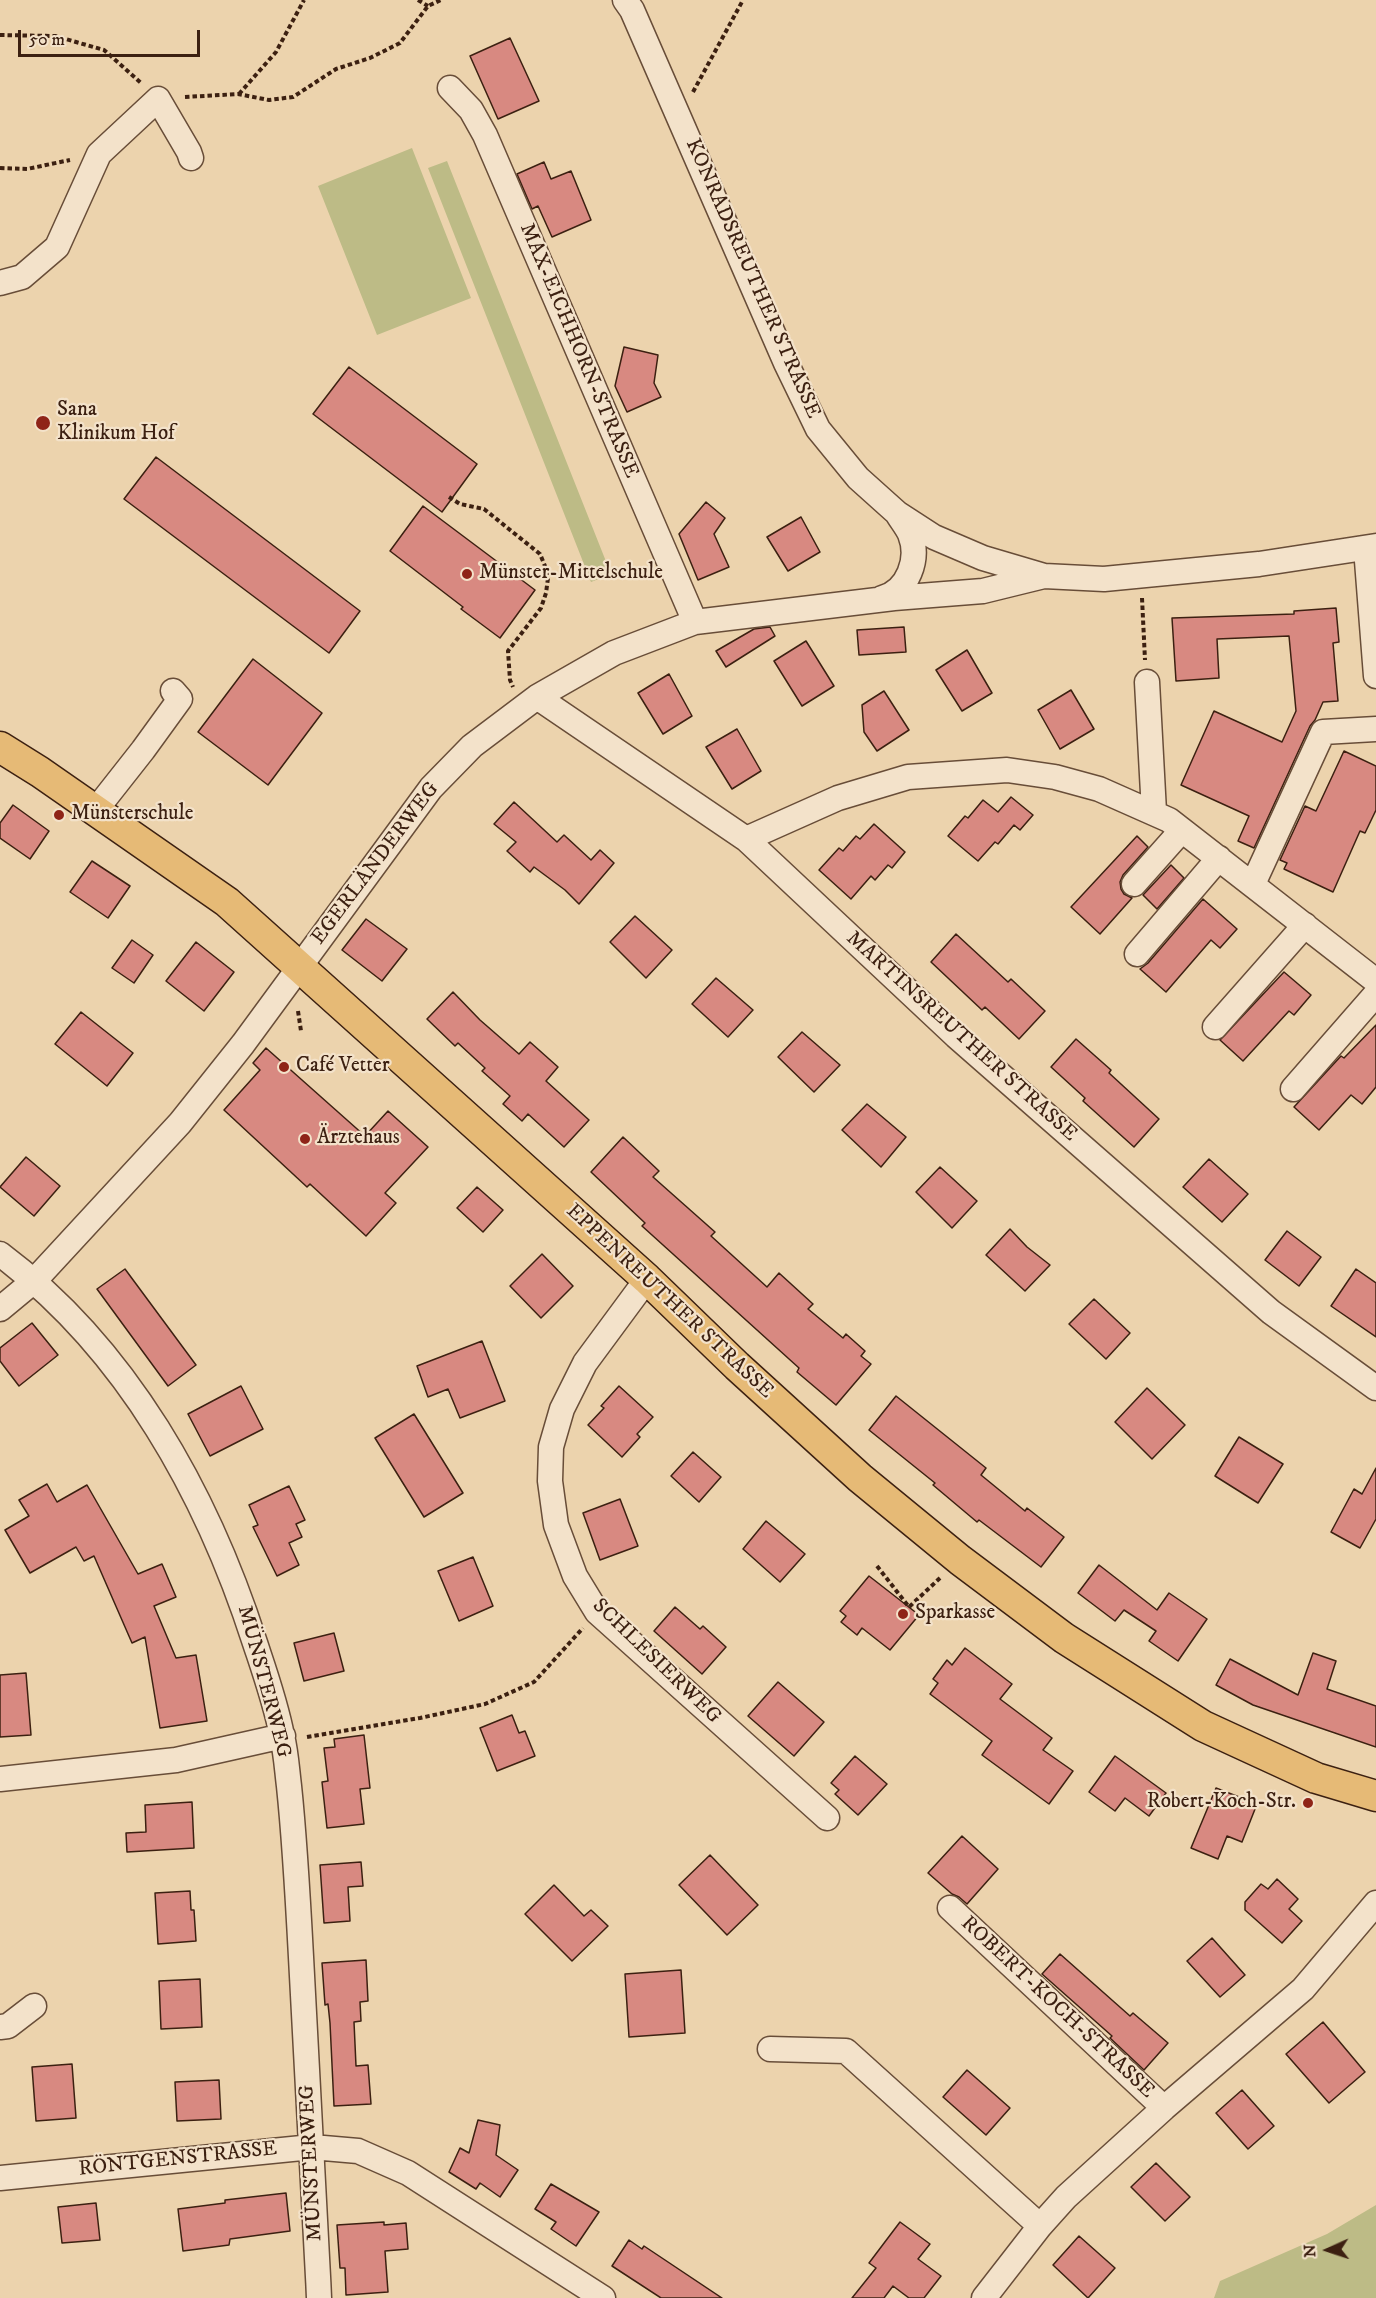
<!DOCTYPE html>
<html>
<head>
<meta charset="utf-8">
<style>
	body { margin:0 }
	#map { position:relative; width:1376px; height:2298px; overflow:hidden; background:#ecd3ad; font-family:"IM FELL DW Pica",serif }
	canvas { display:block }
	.north { position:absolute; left:1298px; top:2220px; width:60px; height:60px; -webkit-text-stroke:4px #f3e2ca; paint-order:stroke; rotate:267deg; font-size:16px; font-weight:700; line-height:24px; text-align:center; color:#3c2011 }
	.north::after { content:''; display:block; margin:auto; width:21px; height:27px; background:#3c2011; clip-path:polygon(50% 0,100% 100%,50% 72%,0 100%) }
	.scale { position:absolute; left:18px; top:30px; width:182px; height:27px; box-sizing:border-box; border:3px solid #3c2011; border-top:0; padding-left:8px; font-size:18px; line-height:21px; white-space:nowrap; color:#3c2011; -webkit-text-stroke:4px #f3e2ca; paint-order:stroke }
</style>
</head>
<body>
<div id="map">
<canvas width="1376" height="2298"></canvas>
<div class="north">N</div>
<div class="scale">50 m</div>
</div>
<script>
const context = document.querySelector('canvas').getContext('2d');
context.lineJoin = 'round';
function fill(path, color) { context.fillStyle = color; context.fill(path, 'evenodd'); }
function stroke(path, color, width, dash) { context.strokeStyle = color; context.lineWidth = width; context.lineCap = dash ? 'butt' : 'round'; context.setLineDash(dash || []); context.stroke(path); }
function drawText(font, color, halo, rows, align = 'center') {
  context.font = font + ' "IM FELL DW Pica",serif'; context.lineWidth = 4.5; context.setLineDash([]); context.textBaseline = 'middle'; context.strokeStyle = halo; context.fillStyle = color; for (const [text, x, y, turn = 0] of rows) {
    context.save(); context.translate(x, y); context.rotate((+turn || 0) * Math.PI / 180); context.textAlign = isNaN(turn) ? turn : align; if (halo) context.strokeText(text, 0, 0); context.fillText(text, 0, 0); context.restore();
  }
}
const green = new Path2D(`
	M412,148L471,298L377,335L318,186Z
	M447,161L611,574L591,582L428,168Z
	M1376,2205V2298H1214L1220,2281L1327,2234Z`);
const building = new Path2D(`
	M510,38L539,101L498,119L470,56Z
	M544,162L551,179L571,171L591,220L552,237L538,206L532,209L517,174Z
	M624,347L658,355L654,383L661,397L627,412L615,386Z
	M349,367L477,464L442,512L313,414Z
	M156,457L360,611L329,653L124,499Z
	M706,502L725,518L714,534L729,567L698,580L679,534Z
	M423,506L535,590L500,638L461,609L463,607L390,551Z
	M801,517L820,552L788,571L767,537Z
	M1336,608L1339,642L1333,643L1338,701L1323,702L1315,720L1310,726L1254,848L1238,841L1249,816L1181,785L1214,711L1282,742L1296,711L1289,636L1217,639L1219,678L1176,681L1172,618L1294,614V611Z
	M770,627L775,636L726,667L716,651L754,629Z
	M904,627L906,652L859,655L857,630Z
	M806,641L834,686L802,706L774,661Z
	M967,650L992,693L962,711L936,670Z
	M253,659L322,713L268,785L198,732Z
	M669,674L692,716L663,734L638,693Z
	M1071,690L1094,729L1060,749L1038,710Z
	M884,691L909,730L877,751L864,732L862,705Z
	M737,729L761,771L732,789L706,747Z
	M1344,751L1376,766V810L1365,833L1360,831L1333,892L1284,869L1287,863L1280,860L1305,806L1316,811Z
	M1011,797L1033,815L1020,830L1014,825L998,844L995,842L978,861L948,836L965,816L968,818L983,800L998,812Z
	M514,802L557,842L564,835L591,860L600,850L614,863L579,904L565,890L534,867L530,872L507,851L516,842L494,824Z
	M13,805L49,831L30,859L0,838V823Z
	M874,824L905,852L892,868L888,865L875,880L871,876L851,899L819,870L839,848L843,851L856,836L860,839Z
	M1137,836L1148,847L1123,875L1120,882L1121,889L1124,894L1132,898L1100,934L1071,907Z
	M92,861L130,886L108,918L70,892Z
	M1171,865L1184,878L1157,909L1143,895Z
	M1203,899L1237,929L1220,948L1211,940L1166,992L1140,969L1148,963Z
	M635,916L672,950L646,978L610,942Z
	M366,919L407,949L382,981L342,950Z
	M956,934L1008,982L1011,979L1045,1011L1019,1039L985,1007L982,1010L931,962Z
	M132,940L153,955L134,983L112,968Z
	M196,942L234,972L204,1011L166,981Z
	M1284,972L1311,995L1294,1015L1289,1011L1243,1061L1220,1040Z
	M716,978L753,1010L728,1037L692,1004Z
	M453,992L480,1020L519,1054L530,1042L558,1067L546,1081L589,1120L564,1147L528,1114L522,1121L503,1104L510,1096L482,1071L485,1068L458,1043L455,1046L427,1019Z
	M81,1012L133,1053L107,1086L55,1044Z
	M1376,1025V1087L1362,1104L1351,1095L1319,1130L1294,1107L1341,1056L1344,1058Z
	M802,1032L840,1065L814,1092L778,1057Z
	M1076,1039L1111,1070L1109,1073L1159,1119L1134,1147L1083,1101L1085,1098L1051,1067Z
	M266,1048L365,1136L388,1111L428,1147L385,1193L396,1203L366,1236L310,1184L307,1187L224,1110L260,1070L253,1063Z
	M867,1104L906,1137L881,1167L842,1130Z
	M623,1137L659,1171L653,1177L715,1232L711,1236L767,1287L779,1273L813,1304L808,1309L843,1338L846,1334L865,1351L861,1356L871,1364L836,1405L797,1372L799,1368L642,1226L645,1223L591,1172Z
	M26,1157L60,1186L34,1216L0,1187Z
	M1209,1159L1248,1194L1222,1222L1183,1187Z
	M940,1167L977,1201L952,1228L916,1192Z
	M477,1187L503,1210L483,1232L457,1208Z
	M1010,1229L1027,1247L1050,1265L1025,1291L986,1255Z
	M1287,1231L1321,1257L1299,1286L1265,1260Z
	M542,1254L573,1286L541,1318L510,1286Z
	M125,1269L196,1365L168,1386L97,1289Z
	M1356,1269L1376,1283V1337L1331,1306Z
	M1094,1299L1130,1333L1106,1359L1069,1324Z
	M32,1323L58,1355L19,1386L0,1361V1348Z
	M482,1341L505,1401L460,1418L448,1389L428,1397L417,1366Z
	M241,1386L263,1429L210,1456L188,1414Z
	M619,1386L653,1417L637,1434L640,1437L622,1457L588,1425L604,1408L601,1406Z
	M1147,1388L1185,1425L1152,1459L1115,1422Z
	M896,1396L986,1468L981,1475L1025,1511L1027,1508L1064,1537L1041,1567L979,1520L977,1522L933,1485L935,1483L869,1430Z
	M414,1414L463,1493L424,1517L375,1438Z
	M1239,1437L1283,1464L1258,1503L1215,1476Z
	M693,1452L721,1477L699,1502L671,1476Z
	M1376,1468V1519L1360,1548L1331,1532L1354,1489L1362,1494Z
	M47,1484L57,1502L87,1485L138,1574L162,1564L176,1597L154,1606L176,1658L196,1655L207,1721L160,1728L145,1637L132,1643L94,1556L84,1561L76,1547L30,1573L5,1530L29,1516L19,1500Z
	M289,1486L305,1520L296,1524L302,1537L289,1543L299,1565L277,1576L253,1527L258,1525L249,1505Z
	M620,1499L638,1546L600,1560L583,1513Z
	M766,1521L805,1554L780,1582L743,1549Z
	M473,1557L493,1606L459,1621L438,1571Z
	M1099,1565L1157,1610L1169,1593L1207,1619L1178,1661L1149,1641L1156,1631L1124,1610L1115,1621L1078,1593Z
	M869,1576L919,1615L890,1650L862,1628L857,1635L841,1622L846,1616L840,1611Z
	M675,1607L700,1629L703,1626L726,1647L702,1674L654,1631Z
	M334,1633L344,1671L304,1681L294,1643Z
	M965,1648L1012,1684L1000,1699L1052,1738L1043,1750L1073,1771L1049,1804L982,1755L992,1741L930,1694L938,1683L933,1679L947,1660L952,1665Z
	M1313,1653L1336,1661L1327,1689L1376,1706V1747L1253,1705L1216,1685L1230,1659L1298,1695Z
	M26,1673L31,1735L0,1737V1675Z
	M778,1682L824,1722L794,1756L748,1716Z
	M512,1715L519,1733L525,1731L535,1756L497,1771L480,1728Z
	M364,1735L370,1788L360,1789L364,1824L327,1828L322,1782L328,1781L324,1748L335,1747L334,1739Z
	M855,1756L887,1784L858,1815L835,1794L839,1790L831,1783Z
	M1115,1756L1166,1793L1149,1816L1125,1798L1115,1811L1089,1792Z
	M1216,1788L1257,1804L1242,1842L1227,1836L1218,1859L1191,1848Z
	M192,1802L194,1848L127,1852L126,1833L146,1832L145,1805Z
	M962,1836L998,1869L967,1904L959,1897L952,1894L928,1873Z
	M710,1855L758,1905L727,1935L679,1885Z
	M361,1862L363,1886L348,1887L350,1921L324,1923L320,1865Z
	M1277,1879L1298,1899L1289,1909L1302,1921L1282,1943L1245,1910V1902L1261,1884L1268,1889Z
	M554,1885L584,1916L591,1910L608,1926L572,1961L525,1914Z
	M190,1891L191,1910H194L196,1941L158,1944L155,1893Z
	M1212,1938L1245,1975L1220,1997L1187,1961Z
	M1060,1954L1130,2016L1133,2013L1168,2043L1144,2070L1110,2038L1112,2036L1042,1974Z
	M366,1960L368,2001L360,2002L361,2021L354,2022L356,2066L368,2065L371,2104L334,2106L330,2023L328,2004L325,2005L322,1963Z
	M681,1970L685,2033L629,2037L625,1974Z
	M200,1979L202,2027L161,2029L159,1981Z
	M1323,2022L1365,2072L1329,2103L1286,2054Z
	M72,2064L76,2118L36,2121L32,2067Z
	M967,2070L1010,2108L986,2135L943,2097Z
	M219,2080L221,2119L177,2121L175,2082Z
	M1242,2090L1274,2126L1248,2149L1216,2113Z
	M478,2120L500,2125L496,2155L518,2170L500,2197L480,2183L476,2189L449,2172L460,2148L469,2153Z
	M1156,2163L1190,2197L1165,2221L1131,2187Z
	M551,2184L599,2212L576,2246L551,2229L556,2222L535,2209Z
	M286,2193L290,2231L230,2239L229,2245L183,2251L178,2209L225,2203V2200Z
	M96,2203L100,2240L62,2243L58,2207Z
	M384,2222V2225L406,2223L408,2249L385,2251L388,2292L346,2295L345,2268H340L337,2225Z
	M900,2222L930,2244L918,2259L941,2276L924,2298H909L893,2286L884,2298H852L876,2268L869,2263Z
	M1079,2236L1115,2268L1088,2298L1053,2265Z
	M629,2240L642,2249L644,2246L722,2298H661L612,2266Z`);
const path = new Path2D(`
	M418,0L428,6
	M0,35L55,36L104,50L141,83
	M693,92L743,0
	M239,94L276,52L304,0
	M185,97L238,94L269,100L293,97L336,69L370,58L400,43L428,6L441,0
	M0,168L27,169L70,160
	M449,497L460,504L484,509L540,554L545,566L548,578L546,593L541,608L508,651L510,680L513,687
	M1142,598L1145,660
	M298,1011L301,1031
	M877,1566L909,1607L940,1578
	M307,1737L420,1718L485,1704L534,1682L583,1628`);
const minor = new Path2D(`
	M625,0L632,10L786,363L818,429L858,478L897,513L934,537L983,558L1044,576L1104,579L1259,564L1376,546
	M450,88L471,110L485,135L695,622
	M0,283L22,277L57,247L99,154L158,99L189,152L191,158
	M1366,548L1376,676
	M882,598C908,591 920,559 910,534C907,527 901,520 897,513
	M1147,682L1154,812
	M537,697L746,839L956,1036L1271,1312L1376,1388
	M95,811L143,750L180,699L173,691
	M746,839L838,798L908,777L1007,770L1055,777L1099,789L1169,820L1376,981
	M1134,884L1182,830
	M1253,884L1323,732L1376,729
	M1137,954L1219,858
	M1215,1027L1305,925
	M1293,1089L1376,994
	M0,1254C127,1349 207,1494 255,1643C265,1673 276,1704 282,1736C286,1752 287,1770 289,1786C295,1843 298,1900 301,1957C308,2070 314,2184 319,2298
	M647,1279L585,1363L562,1409L551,1447L550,1481L556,1525L575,1576L597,1612L827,1818
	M0,1309L35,1280L180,1123L243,1044L431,788L472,746L537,697L614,653L695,622L894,598L983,591L1044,576
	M0,1779L176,1760L283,1736
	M950,1908L1164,2108
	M0,2027L8,2026L34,2006
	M770,2049L846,2051L1040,2226
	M0,2178L312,2147L358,2151L408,2173L603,2298
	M984,2298L1040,2226L1066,2197L1164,2108L1303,1989L1376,1903`);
const major = new Path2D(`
	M0,747L40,772L227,902L647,1279L737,1366L860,1478L960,1560L1064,1638L1203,1726L1316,1778L1376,1796`);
const markers = [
	[43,423,8,"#8f2418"],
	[467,574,6,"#8f2418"],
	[59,815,6,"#8f2418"],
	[284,1067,6,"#8f2418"],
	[305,1139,6,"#8f2418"],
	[903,1614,6,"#8f2418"],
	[1308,1803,6,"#8f2418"]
];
const streetNames = [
	["KONRADSREUTHER STRASSE",752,279,66],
	["MAX-EICHHORN-STRASSE",578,351,67],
	["EGERLÄNDERWEG",376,864,-53],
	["MARTINSREUTHER STRASSE",961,1037,42],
	["EPPENREUTHER STRASSE",669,1302,43],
	["SCHLESIERWEG",656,1662,44],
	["MÜNSTERWEG",263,1682,75],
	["ROBERT-KOCH-STRASSE",1057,2008,43],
	["RÖNTGENSTRASSE",178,2160,-6],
	["MÜNSTERWEG",312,2163,-93]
];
const poiNames = [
	["Sana",57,411],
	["Klinikum Hof",57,435],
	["Münster-Mittelschule",479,574],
	["Münsterschule",71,815],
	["Café Vetter",296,1067],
	["Ärztehaus",317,1139],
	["Sparkasse",915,1614],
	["Robert-Koch-Str.",1296,1803,"right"]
];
fill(green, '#bdbb86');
fill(building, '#d88981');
stroke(building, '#3c2011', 1.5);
stroke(minor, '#684d38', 27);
stroke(major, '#3c2011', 33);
stroke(path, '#3c2011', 4, [4.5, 3]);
stroke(minor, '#f3e2ca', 24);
stroke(major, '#e6ba76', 30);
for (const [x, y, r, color] of markers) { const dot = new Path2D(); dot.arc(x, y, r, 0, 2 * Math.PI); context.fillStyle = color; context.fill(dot); stroke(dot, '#f3e2ca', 2); }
drawText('21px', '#3c2011', '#f3e2ca', streetNames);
drawText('21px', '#3c2011', '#f3e2ca', poiNames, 'left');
</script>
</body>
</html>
